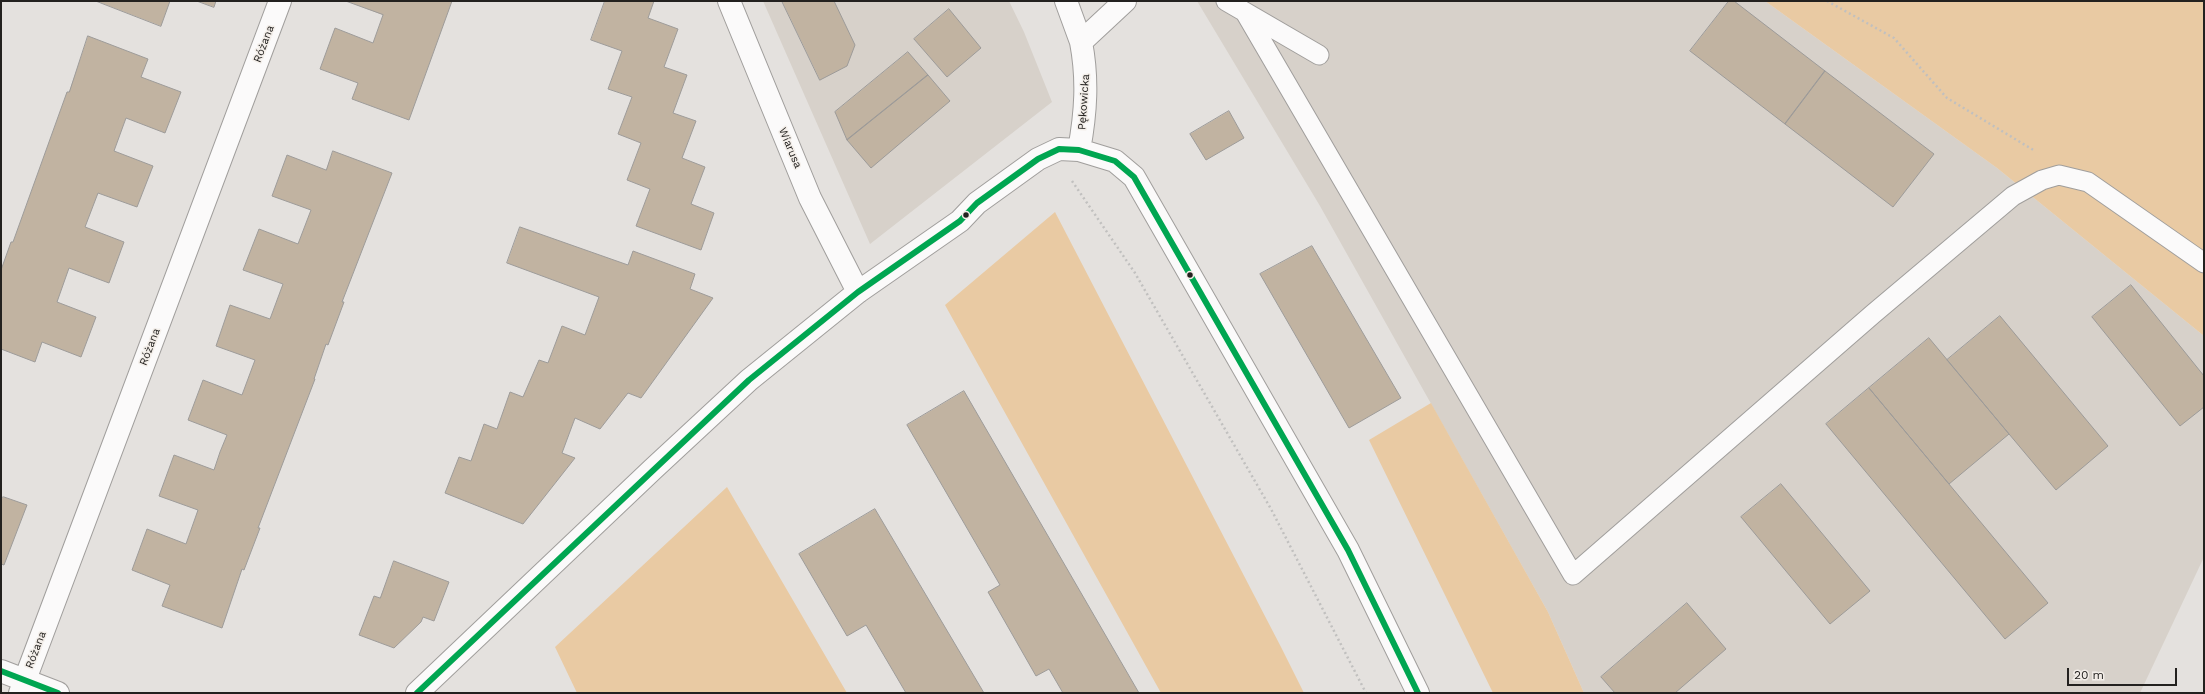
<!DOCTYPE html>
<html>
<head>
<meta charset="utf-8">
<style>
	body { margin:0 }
	#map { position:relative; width:2205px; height:694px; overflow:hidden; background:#e4e1de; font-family:"Work Sans",sans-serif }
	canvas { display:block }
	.frame { position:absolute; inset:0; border:2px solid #23211f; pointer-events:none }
	.scale { position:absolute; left:2067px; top:668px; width:110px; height:18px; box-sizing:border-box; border:2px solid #23211f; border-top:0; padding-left:5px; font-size:12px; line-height:14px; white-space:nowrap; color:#23211f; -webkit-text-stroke:3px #f3eee9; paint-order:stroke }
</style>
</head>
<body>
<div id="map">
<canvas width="2205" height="694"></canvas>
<div class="frame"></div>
<div class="scale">20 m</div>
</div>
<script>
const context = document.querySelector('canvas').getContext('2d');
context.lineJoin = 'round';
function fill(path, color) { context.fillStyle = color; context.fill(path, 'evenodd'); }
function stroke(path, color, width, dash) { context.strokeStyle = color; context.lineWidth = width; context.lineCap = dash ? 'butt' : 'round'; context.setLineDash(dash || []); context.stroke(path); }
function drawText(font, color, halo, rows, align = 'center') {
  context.font = font + ' "Work Sans",sans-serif'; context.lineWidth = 3; context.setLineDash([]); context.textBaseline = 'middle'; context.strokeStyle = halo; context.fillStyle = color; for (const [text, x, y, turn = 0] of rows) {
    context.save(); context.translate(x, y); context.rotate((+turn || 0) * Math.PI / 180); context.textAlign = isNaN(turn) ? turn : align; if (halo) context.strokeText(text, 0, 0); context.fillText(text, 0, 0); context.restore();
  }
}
const built = new Path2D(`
	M763,1H1009L1024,32L1052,102L870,244Z
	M1197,1H1765L1997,168L2204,336V557L2140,693H1584L1548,612L1320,206Z`);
const green = new Path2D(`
	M1765,1H2204V336L1997,168Z
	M1055,212L1281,647L1304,693H1161L945,305Z
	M1431,403L1548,612L1584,693H1493L1369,440Z
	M727,487L847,693H577L555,647Z`);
const building = new Path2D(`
	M96,1H170L161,26Z
	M197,1H216L214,7Z
	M346,1H452L409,120L352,99L358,83L320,69L335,28L373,43L383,15Z
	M605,1H654L648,18L678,29L664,67L687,75L673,113L696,121L682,158L705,167L691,204L714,213L701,250L636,226L650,189L627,180L641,143L618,134L632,97L608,89L622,51L591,40Z
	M782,1H834L855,45L847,66L820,80Z
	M1729,1H1734L1825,71L1785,124L1690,51Z
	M949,9L981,48L947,77L914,39Z
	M88,36L148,59L141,77L181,92L165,133L126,118L114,151L153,166L137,207L98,193L85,227L124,242L109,283L69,268L57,302L96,317L81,357L42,342L35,362L1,349V270L11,242H13L67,92H69Z
	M908,52L928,75L847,140L835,112Z
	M1825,71L1934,154L1893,207L1785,124Z
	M928,75L950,101L871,168L847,140Z
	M1229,111L1244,138L1206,160L1190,134Z
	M333,151L392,173L342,302H344L328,345L326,344L314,379H315L258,528H260L244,570L242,569L222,628L162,606L170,585L132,570L147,529L186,544L198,510L159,496L174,455L214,470L220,452L227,435L188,420L203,380L242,395L255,360L216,346L230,305L270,319L283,284L243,270L259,229L298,244L311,210L272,196L287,155L326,170Z
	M520,227L628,265L633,251L695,274L690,289L713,298L641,398L628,393L600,429L575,418L562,453L575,458L523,524L445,493L459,457L471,461L484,424L497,429L510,392L523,397L539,360L548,363L562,326L585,335L599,297L507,263Z
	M1312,246L1401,398L1349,428L1260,274Z
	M2131,285L2204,376V407L2180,426L2092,317Z
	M2000,316L2108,446L2056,490L1947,360Z
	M1929,338L2009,434L1949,484L1869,388Z
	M1869,388L2048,603L2005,639L1826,424Z
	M964,391L1139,693H1063L1049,669L1036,676L988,592L1000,585L907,425Z
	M1781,484L1870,591L1830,624L1741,517Z
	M4,497L27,505L4,565L1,564V498Z
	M875,509L984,693H906L866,625L847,636L799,554Z
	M394,561L449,582L434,621L423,617L421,622L394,648L359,635L374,596L380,598Z
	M1687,603L1726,649L1675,693H1615L1601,677Z`);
const path = new Path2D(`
	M1827,1L1894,38L1947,98L2035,151
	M1072,181L1135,273L1271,509L1366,693`);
const lane = new Path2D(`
	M1226,1L1319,55
	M1246,14L1573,575L1873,314L2013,196L2042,180L2059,175L2088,182L2204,263`);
const street = new Path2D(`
	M729,1L810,198L858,292
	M1066,1L1081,42
	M1079,150C1086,112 1088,79 1081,42L1125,1
	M1,671L58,693
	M20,693L280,1
	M417,693L653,469L749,380L858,292L960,221L977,203L1038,159L1059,149L1079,150L1115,161L1134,177L1348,550L1418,693`);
const bus1 = new Path2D(`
	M1,671L58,693
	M417,693L749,380L858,292L960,221L977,203L1038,159L1059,149L1079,150L1115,161L1134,177L1348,550L1418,693`);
const markers = [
	[966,215,3.5,"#23211f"],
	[1190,275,3.5,"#23211f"]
];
const streetNames = [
	["Różana",264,44,-69],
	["Pękowicka",1084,102,-86],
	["Wiarusa",790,148,67],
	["Różana",150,347,-69],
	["Różana",36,650,-69]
];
fill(built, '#d7d1ca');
fill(green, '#e9caa3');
fill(building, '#c1b3a1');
stroke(building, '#9d9b99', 1);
stroke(lane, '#a09e9c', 21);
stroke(street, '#a09e9c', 24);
stroke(path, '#c1c0bf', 2.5, [2, 3]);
stroke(lane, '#fbfafa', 19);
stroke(street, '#fbfafa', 22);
stroke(bus1, '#00a651', 6);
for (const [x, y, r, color] of markers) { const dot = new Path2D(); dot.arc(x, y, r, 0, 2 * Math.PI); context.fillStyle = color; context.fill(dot); stroke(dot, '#f3eee9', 1.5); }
drawText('11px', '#23211f', '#f3eee9', streetNames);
</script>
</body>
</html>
